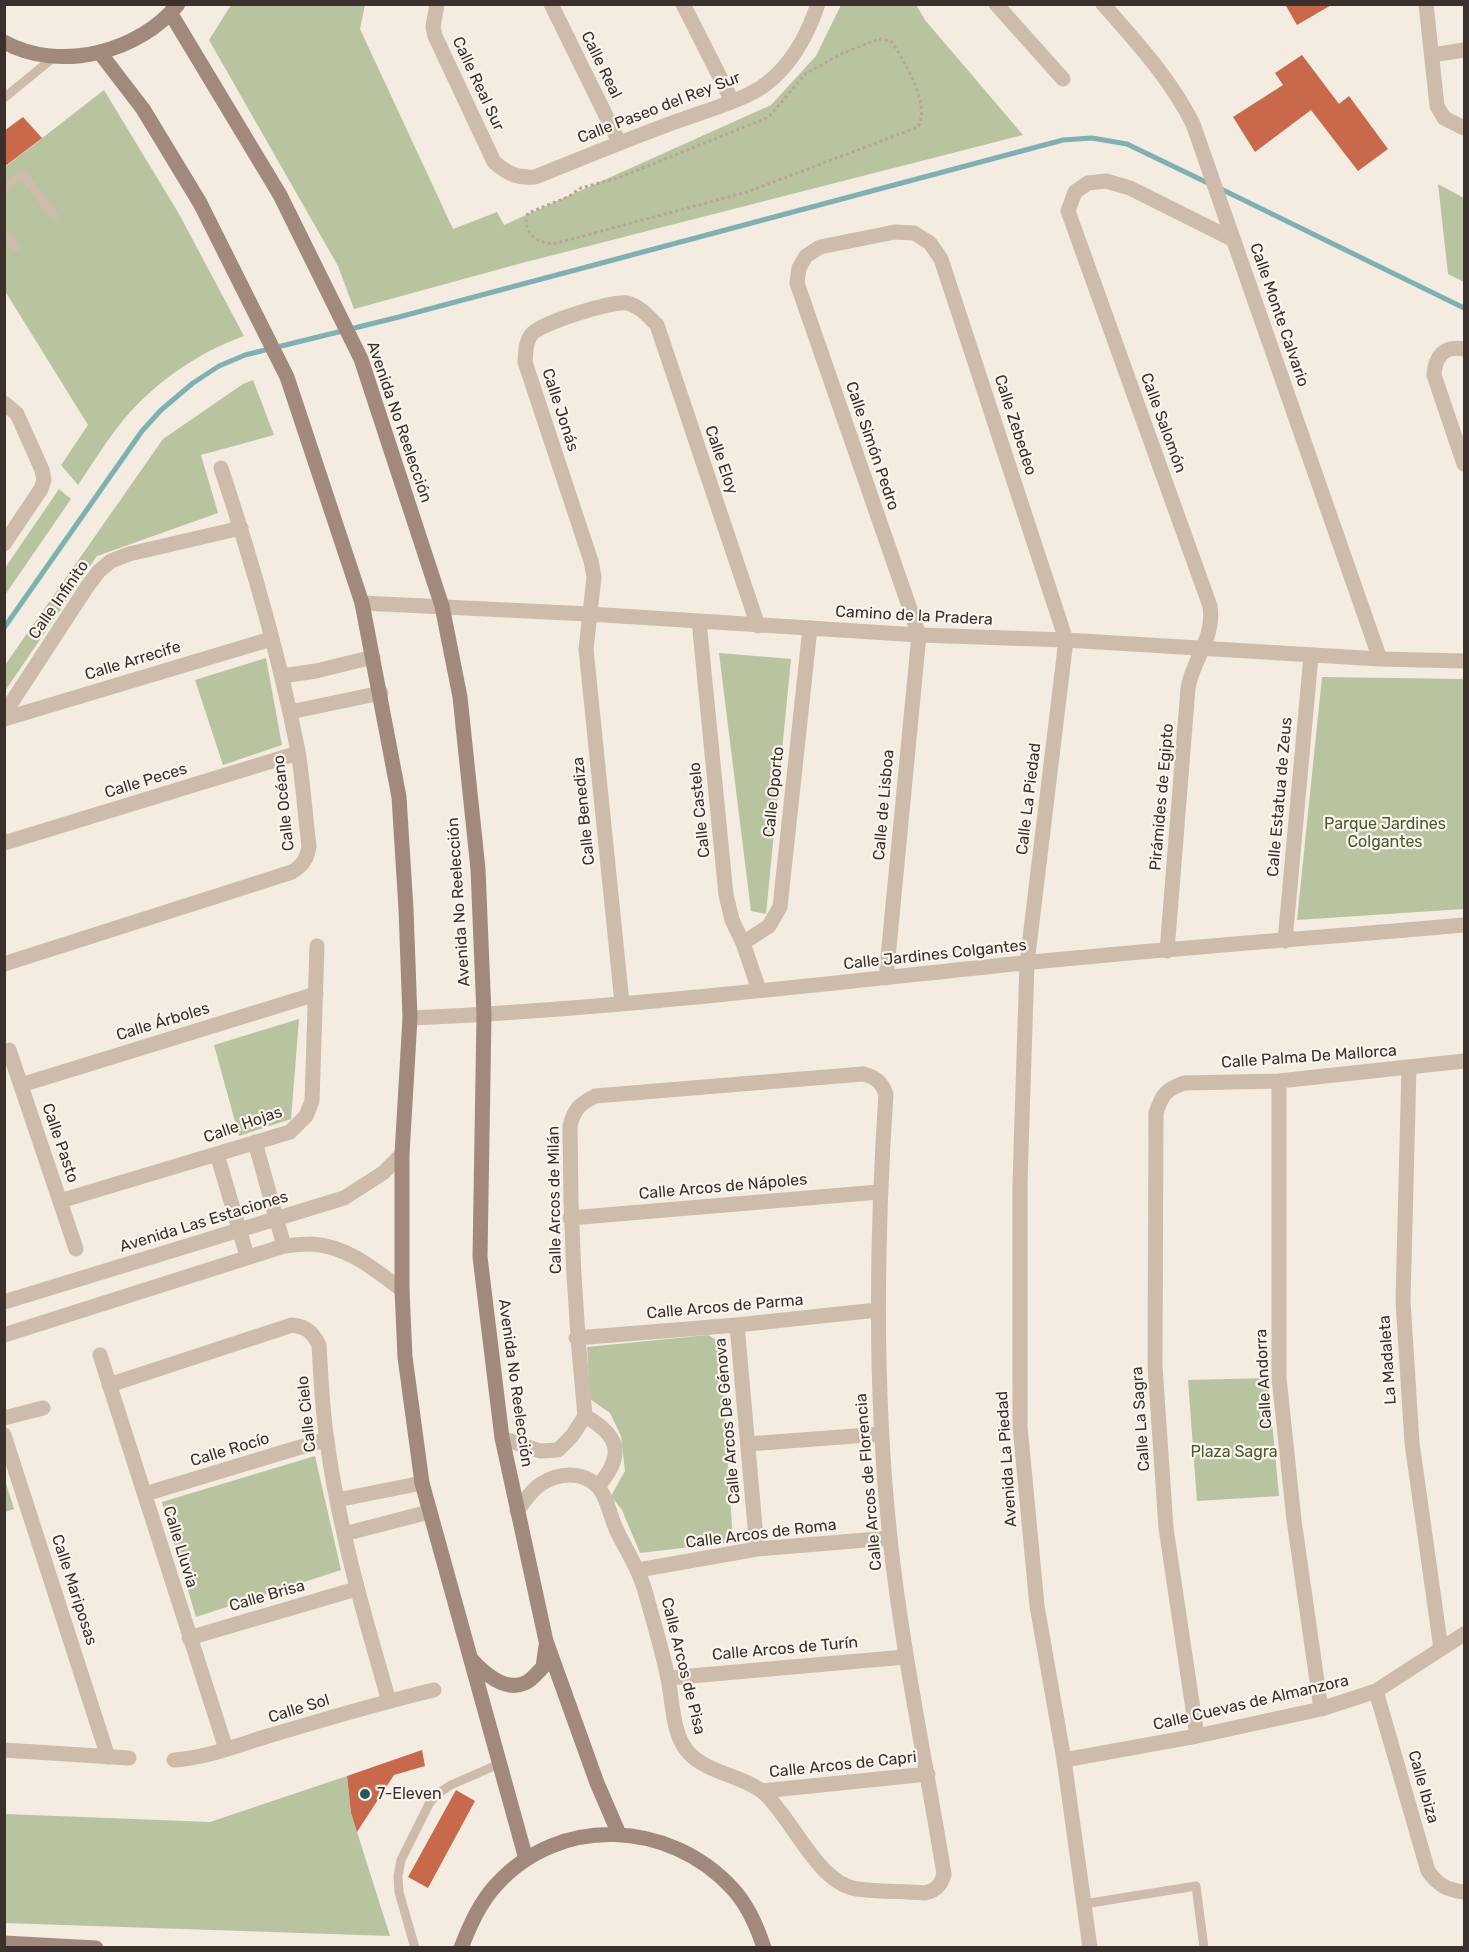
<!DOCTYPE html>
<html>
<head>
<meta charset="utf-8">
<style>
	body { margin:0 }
	#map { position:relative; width:1469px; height:1952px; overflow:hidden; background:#f4ebe1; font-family:Rubik,sans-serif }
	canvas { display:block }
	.frame { position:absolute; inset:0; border:6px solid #3b302b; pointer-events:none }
</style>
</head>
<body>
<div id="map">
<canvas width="1469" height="1952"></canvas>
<div class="frame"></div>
</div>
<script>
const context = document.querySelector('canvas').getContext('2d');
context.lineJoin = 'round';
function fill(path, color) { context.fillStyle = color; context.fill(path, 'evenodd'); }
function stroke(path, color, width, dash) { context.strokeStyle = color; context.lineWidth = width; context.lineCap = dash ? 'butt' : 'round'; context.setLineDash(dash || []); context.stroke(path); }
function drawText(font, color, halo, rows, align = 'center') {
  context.font = font + ' Rubik,sans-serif'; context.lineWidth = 4.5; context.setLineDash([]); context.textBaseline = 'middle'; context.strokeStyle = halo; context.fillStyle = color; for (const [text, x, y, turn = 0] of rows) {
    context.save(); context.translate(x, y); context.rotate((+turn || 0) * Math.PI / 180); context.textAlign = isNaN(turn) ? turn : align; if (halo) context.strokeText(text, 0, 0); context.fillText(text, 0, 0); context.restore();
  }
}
const green = new Path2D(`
	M231,5H365L360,29L453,229L497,212L504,225L771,105L816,56L841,5H916L925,20L1023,135L522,263L354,309L338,266L209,40Z
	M104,90L179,214L244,336C196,353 148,387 117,428C103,446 91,466 78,485L61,465L88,425L5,291V167Z
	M1438,184L1464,198V282L1448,274Z
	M253,380L274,435L201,455L218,513L97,556L5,691V665L163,439L243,384Z
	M59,489L71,499L5,595V568Z
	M719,653L791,659L766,914L751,911Z
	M266,658L282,745L223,765L195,680Z
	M1322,677L1464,679V909L1297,920Z
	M299,1019L291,1119L239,1136L214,1045Z
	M708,1335L720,1342L733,1542L640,1553L622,1510L611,1496L625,1471L621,1436L610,1413L590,1399L587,1347Z
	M1268,1378L1279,1496L1197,1501L1188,1380Z
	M315,1456L341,1570L196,1617L162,1502Z
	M4,1477L14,1509L5,1512H4Z
	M347,1776L351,1813L390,1936L5,1923V1814L210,1822Z`);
const stream = new Path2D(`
	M1219,188L1464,308
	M4,628L142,431L161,410L193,383L219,366L245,355L399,317L1063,140L1092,138L1127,144L1210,184`);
const building = new Path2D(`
	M1285,4H1333L1297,25Z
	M1302,55L1339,104L1349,96L1388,149L1358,171L1311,110L1255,152L1233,117L1283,85L1275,73Z
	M23,117L42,138L4,167V131Z
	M422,1750L425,1766L394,1775L357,1832L351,1813L347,1776Z
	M456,1790L475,1801L428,1888L408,1877Z`);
const path = new Path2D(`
	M879,39L891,41C904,60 931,105 918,127L747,192L553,244C536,243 521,232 528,213L568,197L581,188L618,178L769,117L805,74L843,53Z`);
const lane = new Path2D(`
	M4,98L54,57
	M4,188L23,174L54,216
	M4,233L16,247
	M1084,1904L1196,1886L1204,1948
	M415,1948L399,1892L398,1876L401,1860L429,1804L437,1794L451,1785L499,1764`);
const street = new Path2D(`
	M437,4L433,27L435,36L494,162C508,174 517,178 535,177C580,159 626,140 672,123C698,113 744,101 766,84C791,65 808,34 818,4
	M551,4L619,142
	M683,4L732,101
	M996,4L1063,79
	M1103,4C1137,43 1170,78 1193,124L1380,659
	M1426,4L1437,106L1444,118L1464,128
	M1432,55L1464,50
	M1464,349C1445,345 1435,356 1434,375L1464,464
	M4,403L17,414L42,470L44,480L41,489L4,544
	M362,603L589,614L919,635L1066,640L1380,659L1464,661
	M699,621L726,895L732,920L743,943L759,990
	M282,676L316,671L373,657
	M290,712L381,693
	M4,714L87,587L99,571L111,561L129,554L241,528
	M4,719L271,639
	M4,843L298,753
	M1285,941L1311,656
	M743,943L769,926L780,907L810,628
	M1167,951L1188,688C1193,659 1215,638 1210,606L1068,211L1075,192L1088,183L1106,181L1130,188L1234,240
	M4,964L292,872C303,865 307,859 309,846C305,814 303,782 298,751C279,655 252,561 221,468
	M886,978L919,635L797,283L799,268L806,256L820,247L895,232L914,233L930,243L941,259L1066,640L1027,963L1020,1182V1426L1037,1606L1064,1760L1090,1948
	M622,1003L586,649L594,577L591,561L525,362C526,353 525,343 531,335C539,323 612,301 627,303C640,306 648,316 657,325L758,626
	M410,1018C615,1009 820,984 1024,963C1171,948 1318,938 1464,925
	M9,1050L76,1249
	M1409,1067L1403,1301L1412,1443L1441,1649
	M1279,1081V1378L1294,1520L1321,1709
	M21,1085L316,994
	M255,1142L284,1246
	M217,1154L247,1256
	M60,1201L290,1132L306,1116L312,1101L317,946
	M570,1218L879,1192
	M4,1302L344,1198L383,1173L402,1154
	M737,1325L757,1549
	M4,1335L284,1246C293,1245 302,1244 312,1244C347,1246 374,1269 402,1290
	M576,1338L737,1325L877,1310
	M100,1355L226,1749
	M109,1385L292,1325C306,1327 312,1331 319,1345C321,1377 322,1409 327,1441C339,1530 364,1615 389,1701
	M585,1416C620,1436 625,1455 598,1486
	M4,1418L43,1408
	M4,1435L108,1757
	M502,1438L540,1451L558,1450L572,1436L585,1416
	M748,1444L881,1434
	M145,1494L327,1439
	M337,1500L422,1483
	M517,1511C524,1502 531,1490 541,1484C558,1473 584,1470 599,1488C608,1499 610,1516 616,1529C626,1550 639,1569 645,1591C653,1620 662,1649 668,1679C673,1702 672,1734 688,1752C706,1773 745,1776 764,1793C793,1819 817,1883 857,1889C879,1892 903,1891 925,1893C937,1890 941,1885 944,1874C926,1762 902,1651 890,1538C874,1390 876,1242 886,1094C881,1081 875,1077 863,1074L595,1096C580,1104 574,1109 570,1126C570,1223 575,1319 585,1416
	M344,1534L429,1512
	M638,1570L757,1549L890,1538
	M189,1638L356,1589
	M668,1678L905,1657
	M1376,1691L1428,1871C1438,1885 1447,1890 1464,1892
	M1197,1736L1166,1528L1155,1366L1156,1113C1162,1095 1165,1090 1184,1083L1279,1081L1464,1061
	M4,1750L129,1758
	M174,1760C206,1758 238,1745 268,1736C323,1720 378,1703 434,1690
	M1064,1760L1197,1736L1321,1709L1376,1691L1464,1634
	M762,1791L928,1774`);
const secondary = new Path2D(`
	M171,14L280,195L361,359L442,606L460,697L478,869L484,1015L480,1257L502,1438L546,1641L597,1783L619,1834
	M4,42C60,73 140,52 178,4
	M100,53L143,109L200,203L287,377L362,603L399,797L406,909L410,1018L402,1154V1290L405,1357L422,1483L526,1859
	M472,1660C484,1673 505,1692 525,1683C532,1680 538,1672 543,1667L546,1646
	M4,1943L96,1948
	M461,1948C470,1925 480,1902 497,1884C560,1815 669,1820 732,1888C747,1904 757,1926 764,1948`);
const markers = [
	[365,1794,6,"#1f5a5e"]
];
const streetNames = [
	["Calle Real",601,65,64],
	["Calle Real Sur",478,84,65],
	["Calle Paseo del Rey Sur",659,108,-21],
	["Calle Monte Calvario",1279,315,71],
	["Calle Jonás",560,410,72],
	["Avenida No Reelección",399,422,71],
	["Calle Salomón",1163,423,70],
	["Calle Zebedeo",1015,425,72],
	["Calle Simón Pedro",872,446,71],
	["Calle Eloy",721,460,71],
	["Calle Infinito",59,600,-55],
	["Camino de la Pradera",914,616,3],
	["Calle Arrecife",133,661,-17],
	["Calle Peces",146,781,-17],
	["Calle Oporto",774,792,-84],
	["Pirámides de Egipto",1162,797,-85],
	["Calle Estatua de Zeus",1280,797,-85],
	["Calle La Piedad",1029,799,-83],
	["Calle Océano",284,803,-96],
	["Calle de Lisboa",884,805,-85],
	["Calle Castelo",700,810,-96],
	["Calle Benediza",584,811,-96],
	["Avenida No Reelección",459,902,-94],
	["Calle Jardines Colgantes",935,955,-6],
	["Calle Árboles",163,1022,-17],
	["Calle Palma De Mallorca",1309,1057,-4],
	["Calle Hojas",243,1125,-19],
	["Calle Pasto",60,1143,71],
	["Calle Arcos de Nápoles",723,1187,-5],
	["Calle Arcos de Milán",555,1200,-91],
	["Avenida Las Estaciones",204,1222,-17],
	["Calle Arcos de Parma",725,1307,-5],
	["La Madaleta",1388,1360,-94],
	["Calle Andorra",1264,1379,-93],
	["Avenida No Reelección",515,1383,82],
	["Calle Cielo",307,1414,-96],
	["Calle La Sagra",1141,1419,-94],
	["Calle Arcos De Génova",728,1421,-95],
	["Calle Rocío",230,1450,-17],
	["Avenida La Piedad",1007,1459,-94],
	["Calle Arcos de Florencia",869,1482,-95],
	["Calle Arcos de Roma",761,1534,-7],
	["Calle Lluvia",180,1547,73],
	["Calle Mariposas",74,1590,72],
	["Calle Brisa",267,1596,-16],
	["Calle Arcos de Turín",785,1649,-5],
	["Calle Arcos de Pisa",683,1666,76],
	["Calle Cuevas de Almanzora",1251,1703,-13],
	["Calle Sol",299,1709,-17],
	["Calle Arcos de Capri",843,1765,-6],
	["Calle Ibiza",1423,1787,74]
];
const parkNames = [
	["Parque Jardines",1385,824],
	["Colgantes",1385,842],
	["Plaza Sagra",1234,1452]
];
const poiNames = [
	["7-Eleven",377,1794]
];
fill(green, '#b8c4a0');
stroke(stream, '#7fb0b2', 5);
fill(building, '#c8694b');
stroke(path, '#b9a596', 3, [3, 3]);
stroke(lane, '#cdbbac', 9);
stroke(street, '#cdbbac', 15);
stroke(secondary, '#a18a7d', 15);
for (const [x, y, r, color] of markers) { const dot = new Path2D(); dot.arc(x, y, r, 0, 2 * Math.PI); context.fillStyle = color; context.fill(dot); stroke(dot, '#fbf5ee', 2); }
drawText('16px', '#3b302b', '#fbf5ee', streetNames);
drawText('16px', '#4a5a2e', '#fbf5ee', parkNames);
drawText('16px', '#3b302b', '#fbf5ee', poiNames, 'left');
</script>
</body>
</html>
